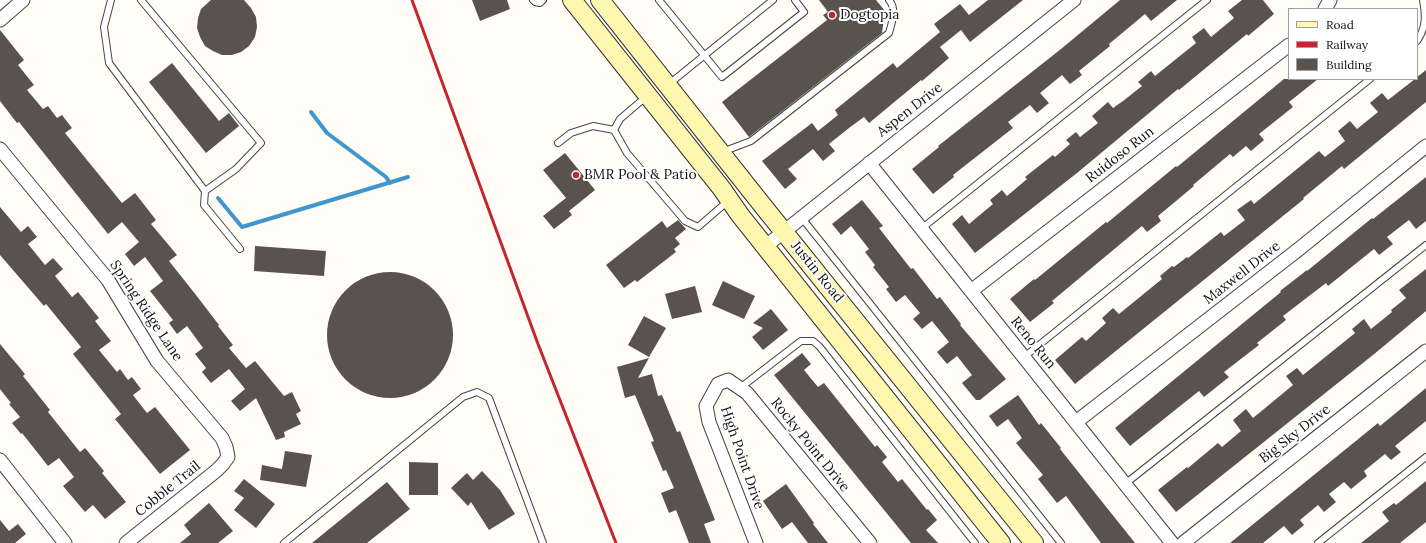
<!DOCTYPE html>
<html>
<head>
<meta charset="utf-8">
<style>
	body { margin:0 }
	#map { position:relative; width:1426px; height:543px; overflow:hidden; background:#fffdf5; font-family:Lora,serif }
	canvas { display:block }
	.legend { position:absolute; left:1288px; top:8px; width:130px; height:72px; box-sizing:border-box; background:#fff; border:1px solid #a0a0a0; margin:0; padding:5px 7px; list-style:none; font-size:12px; color:#111 }
	.legend li { display:flex; align-items:center; gap:8px; height:20px }
	.legend b { width:20px; border:1px solid #a0a0a0 }
</style>
</head>
<body>
<div id="map">
<canvas width="1426" height="543"></canvas>
<ul class="legend">
<li><b style="height:5px;background:#fff6b0"></b>Road</li>
<li><b style="height:5px;background:#c4262e"></b>Railway</li>
<li><b style="height:11px;background:#5a524d"></b>Building</li>
</ul>
</div>
<script>
const context = document.querySelector('canvas').getContext('2d');
context.lineJoin = 'round';
function stroke(path, color, width, dash) { context.strokeStyle = color; context.lineWidth = width; context.lineCap = dash ? 'butt' : 'round'; context.setLineDash(dash || []); context.stroke(path); }
function fill(path, color) { context.fillStyle = color; context.fill(path, 'evenodd'); }
function drawText(font, color, halo, rows, align = 'center') {
  context.font = font + ' Lora,serif'; context.lineWidth = 4; context.setLineDash([]); context.textBaseline = 'middle'; context.strokeStyle = halo; context.fillStyle = color; for (const [text, x, y, turn = 0] of rows) {
    context.save(); context.translate(x, y); context.rotate((+turn || 0) * Math.PI / 180); context.textAlign = isNaN(turn) ? turn : align; if (halo) context.strokeText(text, 0, 0); context.fillText(text, 0, 0); context.restore();
  }
}
const stream = new Path2D(`
	M311,112L327,133L386,177L390,183
	M218,198L242,227L408,177`);
const building = new Path2D(`
	M211,0H244L251,8L256,17L257,27L255,37L249,46L241,52L232,55H222L213,51L205,46L200,37L197,28L198,18L201,9Z
	M472,0H507L510,9L480,21Z
	M819,0H876L885,11L882,33L749,137L722,102L827,20L823,15L828,12Z
	M988,0H1023L970,42L961,30L940,47L949,58L922,81L921,80L869,123L864,117L849,128L829,144L835,151L823,161L813,149L788,169L797,179L785,189L762,161L812,123L818,131L838,115L835,110L893,63L897,68L940,32L934,24L960,4L969,15Z
	M1120,0H1177L1151,21L1145,14L1109,44L1110,46L1079,71L1082,75L1070,84L1062,75L1040,93L1049,103L1037,113L1030,105L1008,122L1013,128L953,175L954,177L933,194L912,169L939,147L938,146L1061,49Z
	M1242,0H1263L1274,14L1248,36L1247,34L1179,90L1178,89L1077,173L975,253L952,224L962,215L969,224L993,204L990,200L1002,190L1007,196L1027,179L1025,177L1053,155L1055,157L1070,144L1066,140L1076,132L1080,137L1098,123L1092,116L1108,102L1113,108L1123,101L1142,86L1138,82L1151,71L1155,76L1196,43L1192,37L1204,28L1211,37L1234,18L1228,11Z
	M0,30L24,60L18,65L34,85L27,90L43,109L48,106L57,118L62,115L72,128L65,133L122,203L135,193L156,220L151,224L177,255L169,261L196,295L219,325L218,326L233,345L229,348L246,368L255,361L284,396L292,392L301,411L296,414L301,424L284,432L285,437L276,440L256,398L240,411L231,401L245,389L229,369L211,383L202,372L206,368L195,354L203,348L187,326L177,334L169,323L173,320L150,291L163,281L145,257L134,266L125,254L139,242L122,222L108,234L19,122L17,123L0,101Z
	M172,63L219,121L229,113L239,126L206,153L149,82Z
	M1426,70V102L1344,169L1342,166L1303,198L1304,199L1075,384L1055,360L1082,337L1086,341L1106,323L1102,318L1113,308L1119,314L1162,279L1160,276L1172,266L1174,267L1187,257L1188,258L1221,232L1224,236L1245,220L1237,210L1251,200L1254,204L1319,151L1325,157L1345,141L1338,131L1350,121L1357,129L1378,112L1370,103L1382,93L1388,100L1415,79H1417V77Z
	M1284,79H1318L1289,102L1293,107L1259,134L1264,140L1251,151L1246,146L1233,157L1230,154L1193,185L1194,186L1158,216L1161,221L1147,232L1142,226L1052,301L1054,303L1030,322L1010,299L1034,279L1035,280L1106,222L1107,223L1176,166L1177,167Z
	M565,153L595,190L569,211L572,215L554,229L543,216L566,198L543,170Z
	M1426,177V221L1416,229L1409,220L1387,237L1393,244L1379,255L1374,249L1328,286L1326,283L1283,316L1286,320L1257,343L1259,345L1224,372L1229,377L1204,397L1199,391L1130,446L1115,428L1281,292L1280,291L1307,270V271L1372,218L1373,219Z
	M862,200L883,226L879,228L911,269L913,268L937,299L940,297L961,324L960,325L1006,379L980,400H976L962,383L972,375L957,356L947,364L937,352L949,342L932,321L922,329L913,319L920,313L905,295L896,302L886,289L889,287L873,267L875,265L865,252L869,249L851,226L841,235L832,224Z
	M0,207L21,232L28,226L37,237L28,244L45,265L53,258L63,269L55,276L72,297L78,292L99,318L95,321L111,341L99,350L117,372L120,369L128,380L132,377L141,389L133,395L147,413L155,407L190,450L160,474L115,419L121,414L73,354L81,347L46,304L44,306L0,255Z
	M678,220L686,229L675,238L680,244L674,249L676,252L637,282L635,280L624,288L606,265L662,221L667,228Z
	M255,246L326,251L324,276L254,271Z
	M1426,269V311L1373,355L1176,512L1158,490L1187,467L1188,468L1218,443L1222,447L1241,431L1233,420L1246,409L1253,418L1293,385L1286,376L1297,368L1303,375L1355,333L1352,329L1364,319L1371,329L1392,312L1391,310L1406,298L1399,290Z
	M327 335a63 63 0 1 1 126 0a63 63 0 1 1-126 0Z
	M723,281L755,296L744,319L712,305Z
	M695,286L702,312L672,319L665,294Z
	M771,309L788,330L763,350L752,337L763,328L753,323Z
	M644,316L666,328L649,357L628,345Z
	M0,344L25,374L23,376L50,410L48,412L80,452L85,448L104,471L102,473L126,502L105,519L93,505L85,512L63,486L74,477L59,458L48,466L22,433L21,434L12,423L20,417L9,404L11,403L0,389Z
	M802,353L811,364L804,370L818,387L824,383L875,447L877,445L887,457L882,462L898,482L902,479L927,510L928,509L937,520L926,530L938,543H911L774,375Z
	M649,358L638,378L652,374L658,396L662,395L677,432L680,431L715,520L704,524L711,543H689L676,510L669,513L661,493L674,488L666,470L663,471L651,442L654,441L635,395L625,398L617,367Z
	M1426,388V421L1395,446L1401,452L1391,460L1385,454L1364,471L1367,476L1351,489L1344,482L1329,494L1336,502L1324,512L1318,505L1300,520L1304,525L1292,535L1284,526L1263,543H1230L1378,423L1380,426Z
	M1018,395L1039,425L1041,423L1061,448L1060,449L1135,543H1101L1066,496L1057,503L1038,479L1043,475L1016,443L1022,438L1008,419L997,427L989,416Z
	M285,451L312,455L306,487L260,480L262,465L282,469Z
	M409,462L438,463V495H409Z
	M482,471L500,490L515,514L489,530L471,502L468,506L451,488L467,473L473,480Z
	M244,479L275,504L256,528L234,510L244,498L234,491Z
	M1426,481V522L1400,543H1361L1389,521L1382,512L1394,503L1396,505Z
	M387,482L410,509L367,543H312Z
	M786,484L814,523L813,524L828,543H808L792,522L782,529L763,501Z
	M209,503L233,531L218,543H180L191,534L184,525Z
	M0,520L9,531L18,524L26,534L15,543H0Z`);
const service = new Path2D(`
	M111,0L104,27L109,63L205,191L236,169L261,143L141,0
	M533,0L535,2L540,3L543,0
	M659,0L722,77L804,12L795,0
	M1417,41C1426,28 1426,16 1423,0
	M669,84L773,0
	M647,96L620,119L614,130L627,153L685,221L698,227L728,201
	M558,143L571,133L593,126L614,130
	M722,152L751,141L889,33C892,22 897,9 889,0
	M205,191L204,205L240,249
	M801,217L1061,543
	M921,229L1207,0
	M1024,357L1370,79
	M740,388L801,341H813L819,346L975,543
	M1125,484L1426,245
	M284,543L463,397L477,392L489,398L543,543
	M1318,543L1426,457`);
const minor = new Path2D(`
	M1325,9L1330,0
	M0,20L23,0
	M0,149L108,280L157,361L222,438L226,447L228,457L223,464L216,471L126,543
	M869,163L1172,543
	M766,246L1074,0
	M971,291L1289,45
	M1076,422L1299,249L1426,146
	M0,460L65,543
	M756,543L709,422L706,406L718,384L728,380L747,393L870,543
	M1183,543L1426,351`);
const secondary = new Path2D(`
	M572,0L722,189L740,215L1001,543
	M600,0L763,206L1034,543`);
const rail = new Path2D(`
	M412,0L538,344L616,543`);
const markers = [
	[832,15,4,"#c4262e"],
	[576,175,4,"#c4262e"]
];
const poiNames = [
	["Dogtopia",840,15],
	["BMR Pool & Patio",584,175]
];
const streetNames = [
	["Aspen Drive",910,110,-38],
	["Ruidoso Run",1120,155,-38],
	["Justin Road",817,272,51],
	["Maxwell Drive",1242,273,-38],
	["Spring Ridge Lane",146,311,56],
	["Reno Run",1033,343,51],
	["Big Sky Drive",1295,434,-38],
	["Rocky Point Drive",810,445,51],
	["High Point Drive",742,458,71],
	["Cobble Trail",168,489,-39]
];
stroke(stream, '#3f96cf', 4);
fill(building, '#5a524d');
stroke(service, '#444', 8);
stroke(minor, '#444', 15);
stroke(secondary, '#333', 20);
stroke(service, '#fff', 6);
stroke(minor, '#fff', 13);
stroke(secondary, '#fff6b0', 18);
stroke(rail, '#c4262e', 3);
for (const [x, y, r, color] of markers) { const dot = new Path2D(); dot.arc(x, y, r, 0, 2 * Math.PI); context.fillStyle = color; context.fill(dot); stroke(dot, '#fff', 1.5); }
drawText('14px', '#111', '#fff', poiNames, 'left');
drawText('14px', '#111', '#fff', streetNames);
</script>
</body>
</html>
